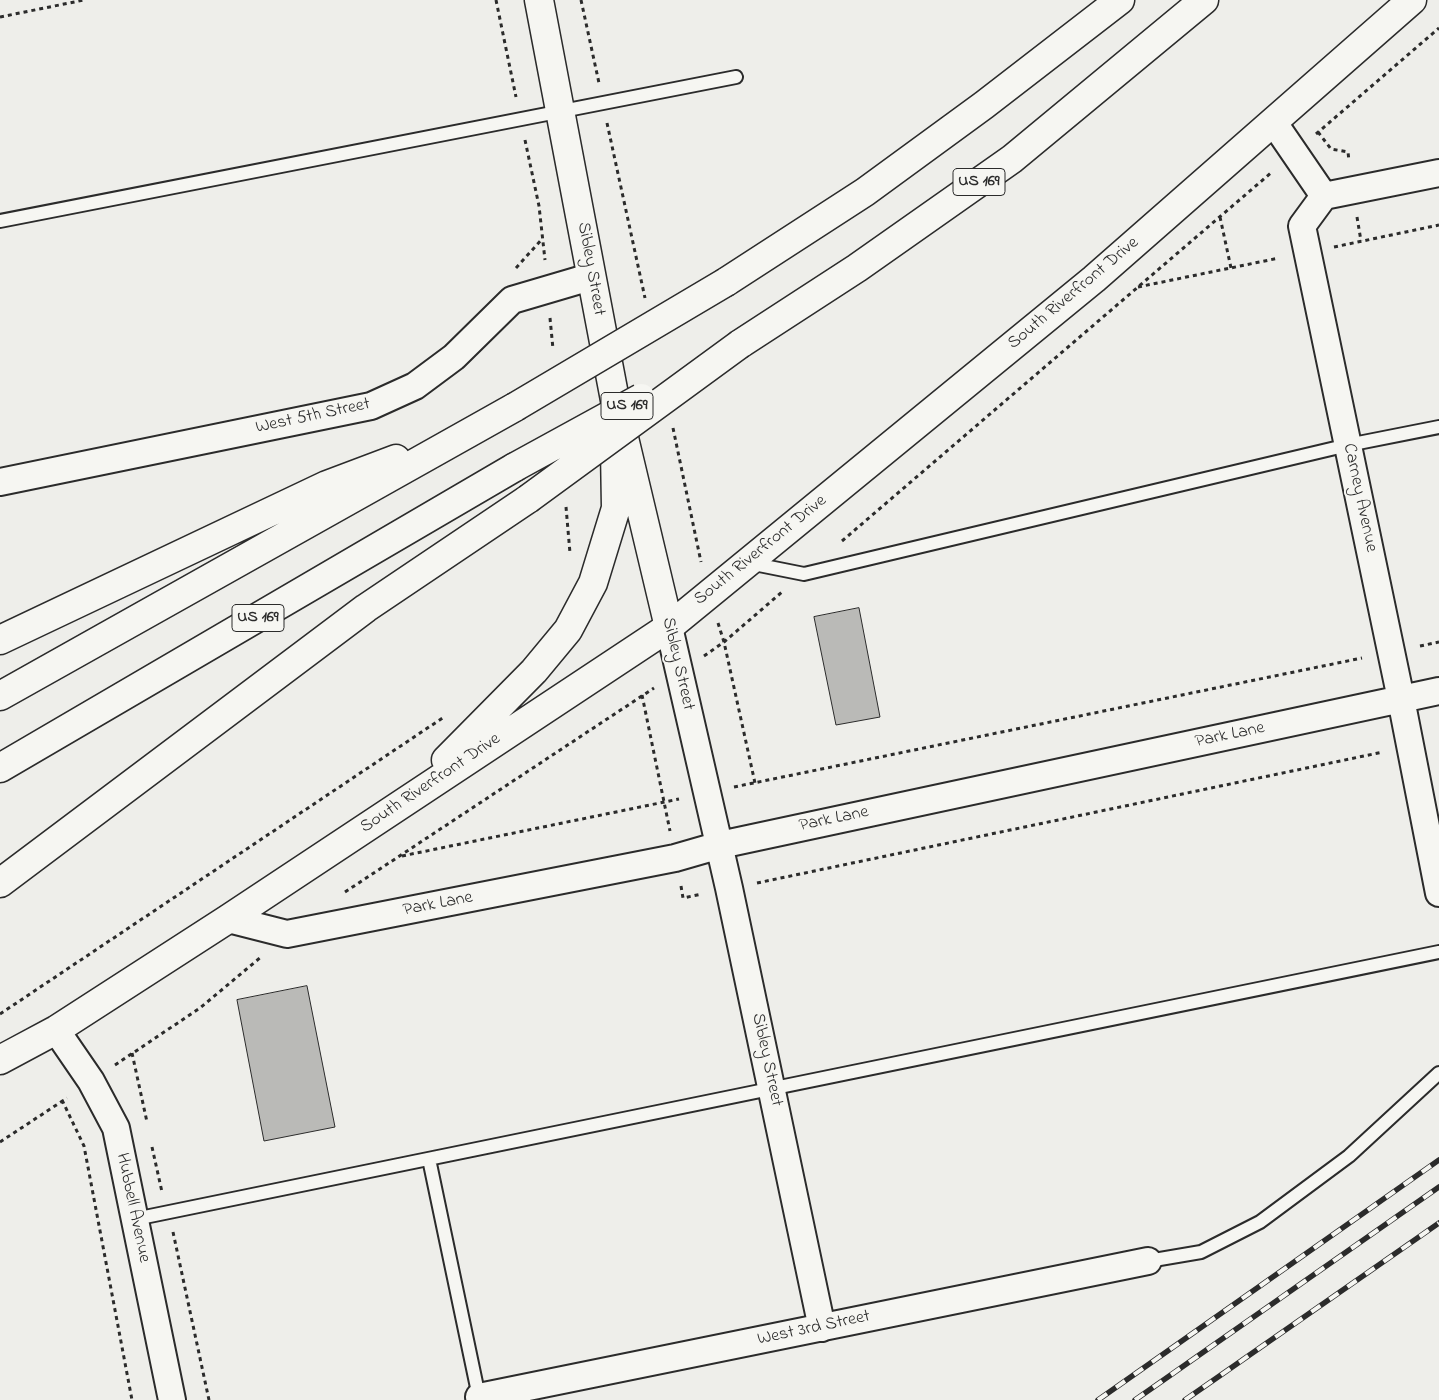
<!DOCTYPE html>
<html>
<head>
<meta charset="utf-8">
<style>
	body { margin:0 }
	canvas { display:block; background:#eeeeea }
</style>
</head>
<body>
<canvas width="1439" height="1400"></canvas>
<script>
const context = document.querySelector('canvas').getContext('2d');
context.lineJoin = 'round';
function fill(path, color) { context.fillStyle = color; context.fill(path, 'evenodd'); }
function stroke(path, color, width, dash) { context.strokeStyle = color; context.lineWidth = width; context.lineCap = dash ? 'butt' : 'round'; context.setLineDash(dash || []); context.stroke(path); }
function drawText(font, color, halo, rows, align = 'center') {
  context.font = font + ' "Indie Flower",sans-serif'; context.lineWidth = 4; context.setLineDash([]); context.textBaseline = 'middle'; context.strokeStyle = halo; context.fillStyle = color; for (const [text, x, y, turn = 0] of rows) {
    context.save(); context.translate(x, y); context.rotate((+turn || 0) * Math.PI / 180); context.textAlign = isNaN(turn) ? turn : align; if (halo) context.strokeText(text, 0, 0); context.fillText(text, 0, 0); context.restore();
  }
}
const building = new Path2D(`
	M859,608L880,717L836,725L814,617Z
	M307,986L335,1127L264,1141L237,1000Z`);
const path = new Path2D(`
	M496,0L516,97
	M581,0L599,83
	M0,17L84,0
	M607,123L645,298
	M1318,132L1331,149L1348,152L1349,161
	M1316,134L1439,28
	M525,140L539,206L545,260
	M1220,217L1231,268
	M1357,217L1361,241
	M1334,247L1439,225
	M516,268L542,239
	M1138,287L1279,258
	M550,318L553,349
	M673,428L701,562
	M566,507L570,553
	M842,541L1272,172
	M718,623L724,642L755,783
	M1420,646L1439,642
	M704,656L724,642L782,592
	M642,695L670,831
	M734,787L1362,658
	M402,856L679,799
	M757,883L1383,752
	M681,886L683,898L702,894
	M345,892L654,688
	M0,1014L444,717
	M132,1053L147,1122
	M115,1065L200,1008L261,957
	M62,1100L84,1146L132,1400
	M0,1142L67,1098
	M152,1147L162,1192
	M173,1232L209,1400`);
const service = new Path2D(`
	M0,221L736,77
	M749,563L804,574L1348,445L1439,427
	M429,1159L479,1397
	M135,1219L1439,952
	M1148,1261L1201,1252L1260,1222L1349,1156L1439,1073`);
const minor = new Path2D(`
	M1274,123L1324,196L1302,226L1401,699L1439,893
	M1324,196L1439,173
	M0,482L371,406L415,386L454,357L512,300L590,277
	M669,627L729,888L822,1328
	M228,919L287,934L675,858L720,845L1439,691
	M56,1030L91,1081L116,1128L172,1400
	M479,1397L1148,1261`);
const secondary = new Path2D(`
	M539,0L615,400L669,627
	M446,760L534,671L568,630L593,583L616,508L615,449
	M0,1060L56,1030L228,919L669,627L1094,279L1412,0`);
const motorway = new Path2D(`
	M726,282L865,192L984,105L1120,0
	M740,344L857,268L1012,159L1204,0
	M0,640L327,485L396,459
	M0,696L515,407
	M0,768L515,467
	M0,883L366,608L528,499`);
const rail = new Path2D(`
	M1098,1400L1439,1160
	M1135,1400L1439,1187
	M1185,1400L1439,1223`);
const motorwayBridge = new Path2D(`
	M515,407L726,282
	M515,467L641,398
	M528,499L740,344`);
const shields = [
	[979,182,52],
	[627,406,52],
	[258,618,52]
];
const shieldNames = [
	["US 169",979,182],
	["US 169",627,406],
	["US 169",258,618]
];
const streetNames = [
	["Sibley Street",590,269,80],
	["South Riverfront Drive",1074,294,-40],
	["West 5th Street",313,417,-12],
	["Carney Avenue",1359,498,78],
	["South Riverfront Drive",761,551,-39],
	["Sibley Street",677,664,77],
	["Park Lane",1230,736,-12],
	["South Riverfront Drive",431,784,-34],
	["Park Lane",834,820,-12],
	["Park Lane",438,905,-11],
	["Sibley Street",766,1060,78],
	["Hubbell Avenue",132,1208,78],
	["West 3rd Street",814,1329,-12]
];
fill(building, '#babab7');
stroke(building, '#2b2b2b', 1);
stroke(service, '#2b2b2b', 16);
stroke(minor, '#2b2b2b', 30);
stroke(secondary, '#2b2b2b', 31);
stroke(motorway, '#2b2b2b', 31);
stroke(path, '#2b2b2b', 3, [4, 4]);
stroke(service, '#f6f6f2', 12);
stroke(minor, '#f6f6f2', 26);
stroke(secondary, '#f6f6f2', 28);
stroke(motorway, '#f6f6f2', 28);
stroke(rail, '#2b2b2b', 5.5);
stroke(rail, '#f6f6f2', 4, [11]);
stroke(motorwayBridge, '#2b2b2b', 31, []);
stroke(motorwayBridge, '#f6f6f2', 28);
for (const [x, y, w] of shields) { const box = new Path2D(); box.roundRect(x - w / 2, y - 13.5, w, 27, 4); context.fillStyle = '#f6f6f2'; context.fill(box); stroke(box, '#2b2b2b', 1); }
drawText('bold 16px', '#2b2b2b', null, shieldNames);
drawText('18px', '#2b2b2b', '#f6f6f2', streetNames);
</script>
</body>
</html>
